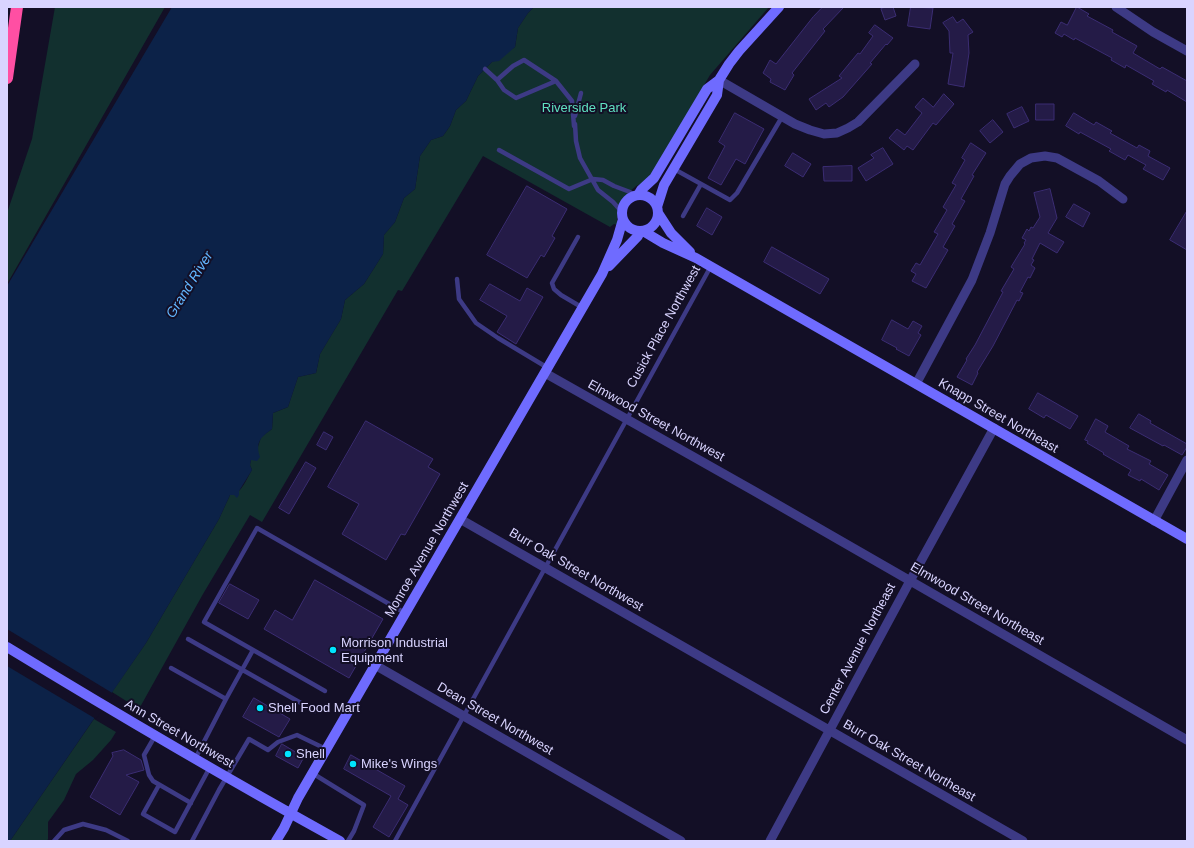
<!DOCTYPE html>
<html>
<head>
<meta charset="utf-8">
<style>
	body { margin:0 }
	#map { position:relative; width:1194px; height:848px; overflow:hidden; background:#130f26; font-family:Arial,sans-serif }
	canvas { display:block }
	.frame { position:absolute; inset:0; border:8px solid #d9d4ff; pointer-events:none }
</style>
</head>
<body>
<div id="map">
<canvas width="1194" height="848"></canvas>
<div class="frame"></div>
</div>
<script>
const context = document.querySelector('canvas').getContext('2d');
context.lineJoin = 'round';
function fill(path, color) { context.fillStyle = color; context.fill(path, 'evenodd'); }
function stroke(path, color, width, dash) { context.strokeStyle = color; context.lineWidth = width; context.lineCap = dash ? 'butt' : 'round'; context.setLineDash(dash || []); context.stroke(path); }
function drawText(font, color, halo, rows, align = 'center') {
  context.font = font + ' Arial,sans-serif'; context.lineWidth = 4; context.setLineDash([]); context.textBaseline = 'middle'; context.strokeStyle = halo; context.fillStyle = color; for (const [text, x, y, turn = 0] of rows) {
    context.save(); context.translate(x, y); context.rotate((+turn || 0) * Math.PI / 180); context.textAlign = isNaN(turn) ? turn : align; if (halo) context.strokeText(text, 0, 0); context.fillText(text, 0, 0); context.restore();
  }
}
const green = new Path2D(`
	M55,7H165L7,284V213L32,139Z
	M534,7H769L710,75L652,173C649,177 645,182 641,184C639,185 637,185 635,187C623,196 616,209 617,225L614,224L610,227L483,156L402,291L398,290L262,522L250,515L203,594L139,709L112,692L146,643L219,519L230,495C241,495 247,478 252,470L250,465L251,460L257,450L261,437L272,429L273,413L288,407L298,377L316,373L320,354L341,319L345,300L364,284L383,254L384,235L395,222L404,198L415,189L420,156L431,140L443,136L450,126L456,110L466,101L478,76L492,62L515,47L518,28L528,13Z
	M94,719L116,732L111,740L93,760L76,774L64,800L48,822V839L47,841H10Z`);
const water = new Path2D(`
	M172,7H534L528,13L518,28L515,47L499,61L492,62L478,76L466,101L456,110L450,126L443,136L431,140L420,156L415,189L404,198L395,222L384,235L383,254L364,284L345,300L341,319L320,354L316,373L298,377L288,407L273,413L272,429C261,437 255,442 260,457L257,461L251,460L250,465L252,470L239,491V495L237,498L234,495H230L219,519L146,643L10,841H7V286Z`);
const pier = new Path2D(`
	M7,629L114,694L96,719L7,666Z`);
const building = new Path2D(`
	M823,7H844L823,29L825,31L792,73L794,75L785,90L770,82L771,79L763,73L770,60L776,64L813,17Z
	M886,7H893L896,16L885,20L881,9Z
	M911,7L933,8L930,29L908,26Z
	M1077,7L1089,14L1087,16L1113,30L1112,32L1137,46L1133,53L1160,69L1162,67L1187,81V102L1167,90L1166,92L1152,84L1154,81L1126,65L1125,68L1111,60L1112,58L1075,38L1074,40L1064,34L1062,37L1055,33L1061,22L1067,25Z
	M953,17L957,23L963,19L973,32L968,35L969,53L964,87L948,84L953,53H950L949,31L943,23Z
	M875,25L893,38L887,45L886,44L870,63L872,64L843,97L829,107L826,103L816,110L809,99L842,78L839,76L858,53L860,54L873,36L869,33Z
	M944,94L954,104L936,125L933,123L913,150L907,146L904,150L889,138L897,129L905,135L922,113L915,107L923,98L933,107Z
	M1036,104H1054V120H1036Z
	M1022,107L1029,121L1014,128L1007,114Z
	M735,113L764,129L745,164L736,159L721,185L708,178L725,146L719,142Z
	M1074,113L1094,125L1096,122L1112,131L1110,133L1137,148L1139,145L1150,151L1148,156L1170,168L1163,180L1143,169L1146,165L1128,155L1125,160L1109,151L1111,149L1080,132L1079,134L1066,126Z
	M993,120L1003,132L990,143L980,131Z
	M971,143L986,153L972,175L974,176L961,199L965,201L952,224L955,226L943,247L948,250L926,288L912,281L916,274L911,271L916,263L920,265L938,234L934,232L947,210L943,207L956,185L952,183L965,160L962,158Z
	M883,148L893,164L866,181L858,168L874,158L871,155Z
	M793,153L811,164L803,177L785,166Z
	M852,166V181H824L823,167Z
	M527,186L567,209L552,236L555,238L544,257L541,255L527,278L487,255Z
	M1050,189L1057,218L1048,233L1064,242L1057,253L1040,243L1032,259L1034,260L1031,265L1035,268L1030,278L1028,277L1020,292L1023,293L1019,301L1017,300L993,346L977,372L978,373L972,385L957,377L967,360L966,359L975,345L1003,292L1001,291L1014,269L1011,267L1025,244L1024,243L1026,240L1022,238L1027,229L1029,231L1031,227L1033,228L1040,217L1034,193Z
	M1074,204L1090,213L1083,227L1066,217Z
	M707,208L722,217L712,235L697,226Z
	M1187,211V250L1170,240Z
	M772,247L829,279L820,294L764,262Z
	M490,284L520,301L527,288L543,297L516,344L497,332L507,316L480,300Z
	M892,320L908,329L913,321L922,326L918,333L921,335L909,356L896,349L897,348L882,340Z
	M1038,393L1078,416L1070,429L1046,415L1044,418L1029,409Z
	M1139,414L1151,421L1150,423L1187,444V447L1182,455L1164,445L1163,446L1130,428Z
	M1096,419L1108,426L1105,432L1129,446L1127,449L1151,461L1149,464L1168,475L1159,490L1141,479L1140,481L1128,475L1131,470L1103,454L1104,453L1087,443L1088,441L1085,440Z
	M366,421L433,459L428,467L440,474L405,535L401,534L386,560L342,534L359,504L328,487Z
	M324,432L333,437L326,450L317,445Z
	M306,462L316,468L289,514L279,508Z
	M315,580L383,619L349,678L264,629L275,610L292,620Z
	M230,584L259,600L248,619L219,603Z
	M254,698L290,719L279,737L243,717Z
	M282,744L304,757L298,768L276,756Z
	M124,750L141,760L144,770L126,775L139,782L120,815L90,797L113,756L112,753Z
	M351,755L405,786L398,799L408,805L389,837L373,827L391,796L344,769Z`);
const lane = new Path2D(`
	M485,69L497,80
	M556,81L516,98L504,90L497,80L513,66L524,60L556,81L572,101L574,126
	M575,116L581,93
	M575,124L576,141L580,158L598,190L613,202L622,212
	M499,150L569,189L593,179L603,180L614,186L630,192L635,196
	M674,169L730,200L737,193L782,117
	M683,216L701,184
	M578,237L552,283L554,289L561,295L583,308
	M457,279L459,299L476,323L498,338L548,368
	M188,639L315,711
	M171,668L226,699
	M325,691L204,622L257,528L405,613
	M155,736L144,755L149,775L153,781L191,803
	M195,759L226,699L253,650
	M312,773L364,805L354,831L348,841
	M159,785L143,814L175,832L210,767
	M54,841L64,830L83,824L106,830L128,841
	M192,841L219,790L249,739L268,750L278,742L297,735L326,749
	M395,841L711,266`);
const street = new Path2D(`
	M1116,7L1153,32L1187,51
	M719,80L795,124L810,130L824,134L837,133L848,128L858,122L915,64
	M545,373L754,491L1187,740
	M916,384L972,280L990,233L1005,184L1010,176L1020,164L1031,158L1045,156L1057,158L1099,181L1123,199
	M460,519L1023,841
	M1154,521L1187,460
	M375,665L681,841
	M770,841L910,581L994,428`);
const secondary = new Path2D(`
	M622 213a18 18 0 1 1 36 0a18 18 0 1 1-36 0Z
	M638,195L641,190L654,178L707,89L719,80L729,64L739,51L779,7
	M657,207L664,185L717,95L719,80
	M658,213L671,233L690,252
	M643,231L663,243L696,258L1187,539
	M609,266L638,236L640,231
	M7,647C117,714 228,779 340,841
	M276,841L284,828L298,798L602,274L617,240L623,219`);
const highway = new Path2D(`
	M7,78L17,7`);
const markers = [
	[333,650,4,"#00e5ff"],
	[260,708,4,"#00e5ff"],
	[288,754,4,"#00e5ff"],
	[353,764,4,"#00e5ff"]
];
const parkNames = [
	["Riverside Park",584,108]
];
const streetNames = [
	["Cusick Place Northwest",664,327,-61],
	["Knapp Street Northeast",998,416,30],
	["Elmwood Street Northwest",656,421,29],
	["Monroe Avenue Northwest",427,550,-60],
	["Burr Oak Street Northwest",576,570,30],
	["Elmwood Street Northeast",977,604,30],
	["Center Avenue Northeast",858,649,-62],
	["Dean Street Northwest",495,719,30],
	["Ann Street Northwest",179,734,30],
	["Burr Oak Street Northeast",909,761,30]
];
const poiNames = [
	["Morrison Industrial",341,643],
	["Equipment",341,658],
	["Shell Food Mart",268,708],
	["Shell",296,754],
	["Mike's Wings",361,764]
];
const waterNames = [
	["Grand River",190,285,-58]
];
fill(green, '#12302f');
fill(water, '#0c2248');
fill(pier, '#130f26');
fill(building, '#241b47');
stroke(building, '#3b2d73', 1);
stroke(lane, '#3d3a85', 4.5);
stroke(street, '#3d3a85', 9);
stroke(secondary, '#6f6bff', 10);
stroke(highway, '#ff4fa3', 12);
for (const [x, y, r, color] of markers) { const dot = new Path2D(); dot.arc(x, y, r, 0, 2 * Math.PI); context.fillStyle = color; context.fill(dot); stroke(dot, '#130f26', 1.5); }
drawText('13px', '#5fe0c0', '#130f26', parkNames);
drawText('13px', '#d9d4ff', '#130f26', streetNames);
drawText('13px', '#d9d4ff', '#130f26', poiNames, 'left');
drawText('italic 14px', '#62b6ff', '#130f26', waterNames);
</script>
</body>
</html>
